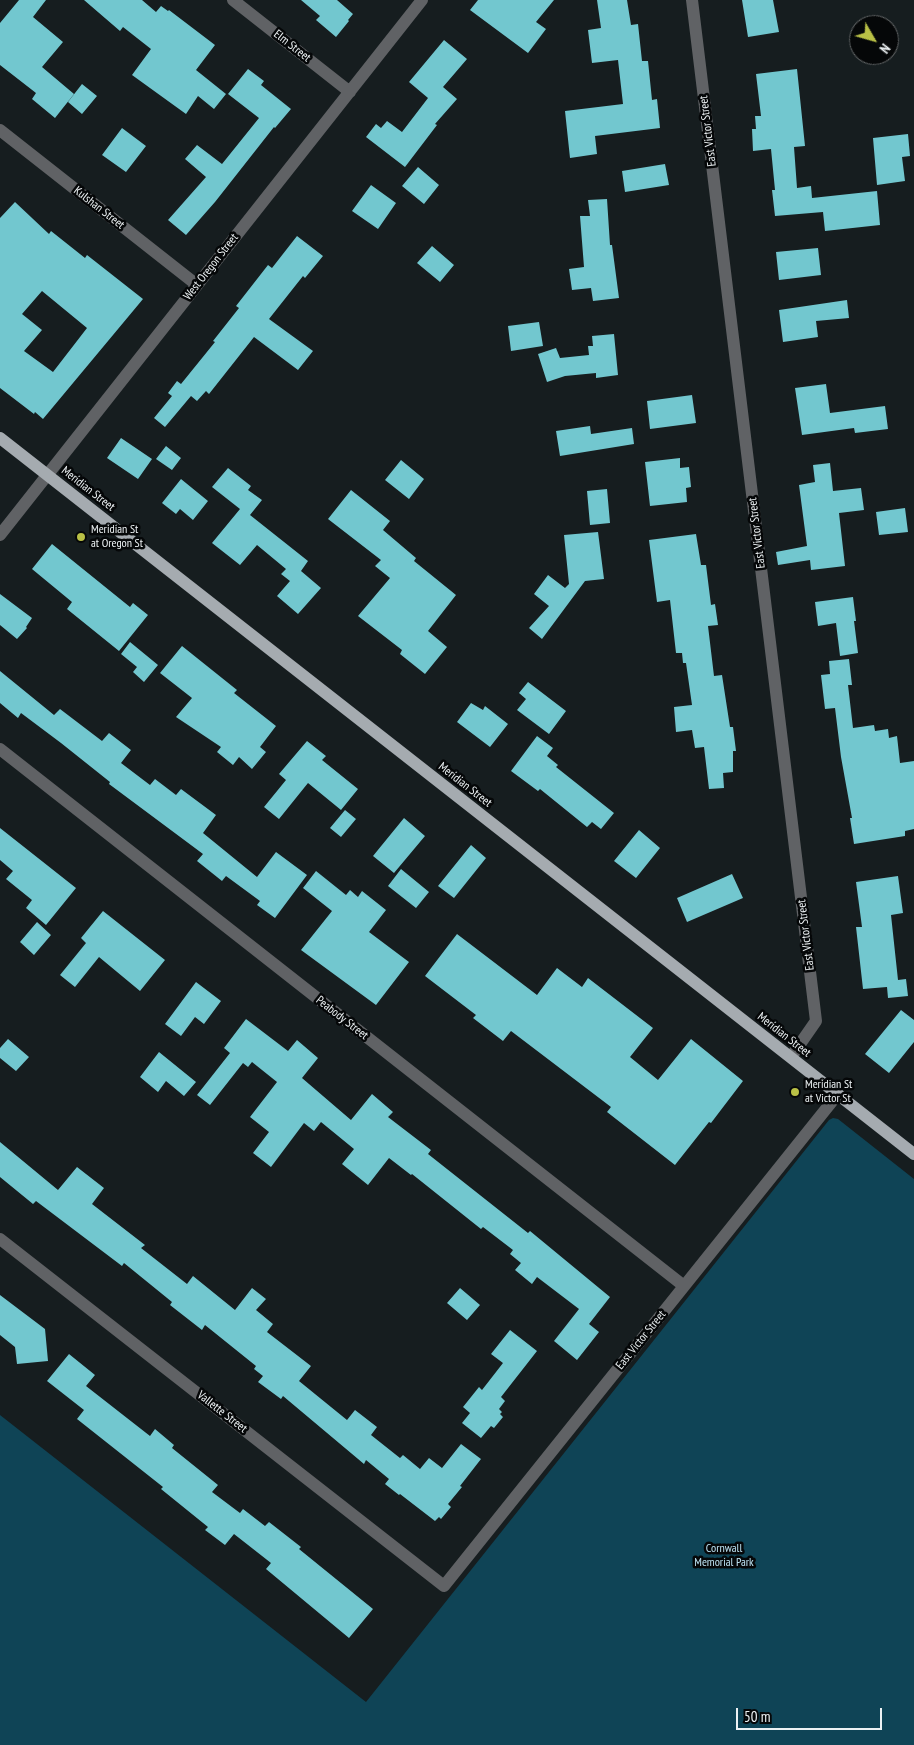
<!DOCTYPE html>
<html>
<head>
<meta charset="utf-8">
<style>
	body { margin:0 }
	#map { position:relative; width:914px; height:1745px; overflow:hidden; background:#161d1f; font-family:"PT Sans Narrow",sans-serif }
	canvas { display:block }
	.north { position:absolute; left:849px; top:15px; width:50px; height:50px; box-sizing:border-box; background:#050708; border:1px solid #626566; border-radius:50%; rotate:128deg; font-size:14px; font-weight:700; line-height:20px; text-align:center; color:#edf2f4 }
	.north::after { content:''; display:block; margin:auto; width:18px; height:22px; background:#b9c046; clip-path:polygon(50% 0,100% 100%,50% 72%,0 100%) }
	.scale { position:absolute; left:736px; top:1708px; width:146px; height:22px; box-sizing:border-box; border:2px solid #edf2f4; border-top:0; padding-left:6px; font-size:15px; line-height:18px; white-space:nowrap; color:#edf2f4; -webkit-text-stroke:4px #050708; paint-order:stroke }
</style>
</head>
<body>
<div id="map">
<canvas width="914" height="1745"></canvas>
<div class="north">N</div>
<div class="scale">50 m</div>
</div>
<script>
const context = document.querySelector('canvas').getContext('2d');
context.lineJoin = 'round';
function fill(path, color) { context.fillStyle = color; context.fill(path, 'evenodd'); }
function stroke(path, color, width, dash) { context.strokeStyle = color; context.lineWidth = width; context.lineCap = dash ? 'butt' : 'round'; context.setLineDash(dash || []); context.stroke(path); }
function drawText(font, color, halo, rows, align = 'center') {
  context.font = font + ' "PT Sans Narrow",sans-serif'; context.lineWidth = 5; context.setLineDash([]); context.textBaseline = 'middle'; context.strokeStyle = halo; context.fillStyle = color; for (const [text, x, y, turn = 0] of rows) {
    context.save(); context.translate(x, y); context.rotate((+turn || 0) * Math.PI / 180); context.textAlign = isNaN(turn) ? turn : align; if (halo) context.strokeText(text, 0, 0); context.fillText(text, 0, 0); context.restore();
  }
}
const green = new Path2D(`
	M833,1118L838,1119L914,1179V1745H0V1415L366,1702L829,1120Z`);
const building = new Path2D(`
	M19,0H46L33,17L63,42L42,67L74,94L55,118L32,99L36,93L0,65V23Z
	M84,0H142L156,12L161,6L168,11L169,10L215,45L196,70L226,94L214,109L198,96L186,114L132,75L151,49L123,27L120,31Z
	M301,0H337L353,14L348,20L349,21L336,37L316,20L320,16Z
	M478,0H554L536,22L546,29L528,53L470,10Z
	M597,0H627L631,25L638,24L642,61H648L652,100L657,99L660,128L595,136L597,154L570,158L565,111L623,104L618,60L592,63L588,30L601,28Z
	M742,0H773L779,32L748,37Z
	M444,40L467,59L443,87L457,99L435,124L437,125L405,167L366,137L376,124L381,128L387,121L402,132L428,98L409,82Z
	M248,69L264,81L261,85L291,109L275,128L274,127L215,202L186,235L168,220L206,177L185,159L197,145L222,164L259,118L228,94Z
	M797,69L805,146L794,147L797,188L811,186L812,198L877,191L880,225L825,231L823,212L775,216L772,190H775L771,149L753,151L752,129H756L755,116H761L756,74Z
	M82,84L97,96L82,114L68,102Z
	M122,128L146,146L126,172L102,155Z
	M908,134L910,156L902,157L905,181L877,185L873,138Z
	M665,164L669,185L625,192L622,171Z
	M418,167L439,185L424,204L402,186Z
	M371,185L396,203L378,229L352,211Z
	M607,199L610,245H612L619,298L593,301L591,288L572,290L569,269L584,267L580,216H590L588,200Z
	M15,202L49,234L51,231L85,258L87,255L143,299L43,419L35,412L34,414L0,388V218ZM42,291L87,328L53,372L24,351L42,330L22,314Z
	M297,236L323,256L305,278L303,276L269,319L313,351L298,370L254,337L209,394L206,391L197,401L191,396L165,427L154,418L172,396L168,393L177,381L181,384L215,342L213,341L239,308L236,306L268,265L272,268Z
	M432,246L454,265L440,282L417,263Z
	M818,248L821,275L779,280L776,252Z
	M847,300L849,318L816,321L818,337L783,342L779,310Z
	M539,322L543,346L511,351L508,326Z
	M614,334L618,375L596,378V373L565,376L547,382L538,354L556,348L560,358L589,355L588,346H593L592,336Z
	M826,384L830,413L885,406L888,429L855,433L854,428L802,435L795,388Z
	M692,395L696,423L650,429L647,401Z
	M590,426L591,434L632,428L634,444L560,456L556,431Z
	M121,438L152,459L138,479L107,458Z
	M166,446L181,458L172,470L156,459Z
	M680,458V468L689,467L691,487L686,488L687,502L650,506L645,462Z
	M401,460L424,479L409,499L385,480Z
	M830,463L833,491L861,488L864,510L839,513L845,566L811,570L810,560L778,565L776,552L807,546L799,485L815,482L813,465Z
	M228,468L251,486L248,490L262,500L250,515L308,561L301,571L321,588L298,614L277,596L290,581L281,574L286,569L257,545L240,565L212,543L240,509L212,487Z
	M181,479L208,501L193,520L180,509L176,514L162,503Z
	M607,489L610,523L590,525L587,491Z
	M351,490L390,521L383,530L416,558L414,561L456,595L428,631L447,647L425,674L400,654L402,650L358,616L390,578L375,566L381,560L328,519Z
	M905,508L908,532L879,535L876,512Z
	M598,532L604,579L585,581L542,639L529,628L549,606L534,594L548,575L565,588L569,584L564,535Z
	M696,534L701,565H706L711,605L715,604L718,625L708,626L714,676L722,675L730,727H733L736,751H733V772L723,773L724,788L709,789L704,747L695,748L692,730L676,732L674,707L692,705L686,663H683L682,653H676L670,600L657,602L649,540Z
	M52,544L130,607L133,603L148,615L119,651L67,609L72,602L32,569Z
	M0,594L32,618L26,627L27,628L17,639L0,625Z
	M853,597L856,621H854L858,653L840,656L836,623L818,626L815,602Z
	M130,642L158,665L144,682L133,672L137,667L121,654Z
	M182,646L237,690L234,693L276,726L260,747L266,752L252,769L239,757L233,765L217,752L221,747L176,717L192,698L160,673Z
	M849,659L852,685H848L853,728L874,725L875,731L888,729L889,738L897,736L900,763L914,761V829L905,831V836L854,844L850,818H852L841,757L835,708L825,709L821,675L830,674L829,661Z
	M0,671L54,715L60,709L102,741L109,733L131,750L121,763L150,785L155,779L176,795L181,789L216,815L203,833L257,877L276,852L307,875L275,918L257,905L260,901L226,876L222,881L197,861L203,854L109,784L110,782L61,743L21,713L18,718L0,703Z
	M528,682L566,711L549,734L517,710L526,699L519,693Z
	M471,703L483,710L485,706L508,724L490,747L457,722Z
	M537,736L553,748L547,756L558,765L556,767L614,813L601,829L592,822L587,827L540,789L538,791L511,771Z
	M307,741L326,756L322,760L358,789L341,810L308,783L279,819L264,807L286,780L279,774Z
	M345,810L356,819L341,837L330,828Z
	M404,818L425,836L394,873L373,856Z
	M0,828L76,888L46,925L26,908L32,900L6,879L13,871L0,860Z
	M639,830L660,848L636,878L614,861Z
	M471,845L486,858L454,898L438,886Z
	M401,869L429,892L416,908L388,886Z
	M316,871L346,895L350,890L358,897L362,891L386,910L369,932L409,962L376,1005L301,950L332,911L303,888Z
	M732,874L743,898L687,922L677,898Z
	M898,876L903,913L891,915L898,980L906,979L908,996L888,998L887,987L863,989L856,927H862L856,882Z
	M103,911L165,960L140,991L99,957L75,987L60,975L86,943L81,938Z
	M37,922L51,935L34,955L20,942Z
	M457,934L537,995L557,968L582,987L588,978L653,1028L630,1057L658,1080L691,1039L743,1081L711,1123L709,1122L675,1165L607,1112L611,1107L511,1031L503,1041L473,1018L476,1015L425,976Z
	M196,982L221,1001L204,1024L195,1017L181,1036L165,1024Z
	M901,1010L914,1020V1042L889,1073L865,1054Z
	M246,1019L288,1051L297,1040L318,1058L302,1078L351,1120L372,1094L393,1112L388,1117L431,1150L428,1154L528,1233L530,1231L610,1297L589,1324L599,1332L577,1360L554,1341L579,1309L537,1277L532,1284L515,1270L521,1263L510,1254L513,1250L483,1227L481,1229L412,1174L411,1175L389,1158L368,1185L342,1164L354,1149L321,1122L314,1131L304,1123L271,1167L253,1153L269,1132L250,1117L277,1082L252,1062L248,1067L243,1063L210,1105L197,1095L230,1053L224,1048Z
	M8,1039L29,1057L16,1071L0,1058V1048Z
	M159,1052L196,1082L184,1096L166,1081L158,1092L140,1077Z
	M0,1142L58,1190L77,1167L104,1188L92,1204L145,1245L141,1248L187,1284L193,1276L235,1310L252,1288L266,1299L256,1310L273,1324L267,1332L311,1366L299,1381L347,1420L355,1410L377,1427L371,1435L400,1458L403,1455L420,1469L429,1458L442,1468L461,1444L481,1459L460,1486L462,1487L448,1504L451,1507L441,1519L439,1517L435,1521L400,1494L399,1495L385,1484L389,1479L366,1460L364,1464L283,1396L281,1399L258,1382L263,1376L254,1369L256,1366L205,1325L202,1330L170,1305L172,1302L124,1263L122,1266L36,1201L33,1204L0,1177Z
	M460,1288L480,1305L467,1320L447,1303Z
	M0,1295L45,1329L48,1361L17,1364L15,1347L0,1335Z
	M510,1330L537,1351L501,1397L505,1401L499,1409L502,1412L500,1414L503,1417L494,1428L491,1426L481,1438L462,1423L470,1413L463,1407L479,1387L482,1390L503,1363L491,1354Z
	M69,1354L95,1375L86,1386L150,1436L155,1429L174,1445L172,1448L218,1485L212,1492L240,1513L243,1509L265,1526L269,1522L301,1547L299,1549L373,1609L349,1638L266,1569L271,1563L234,1534L225,1545L205,1530L208,1527L161,1489L163,1487L77,1419L84,1410L47,1381Z`);
const minor = new Path2D(`
	M233,0L350,92
	M692,0L816,1021L791,1057
	M0,130L197,285
	M0,535L422,0
	M0,749L684,1286
	M0,1239L444,1586L838,1094`);
const major = new Path2D(`
	M0,438L914,1154`);
const markers = [
	[81,537,5,"#b9c046"],
	[795,1092,5,"#b9c046"]
];
const streetNames = [
	["Elm Street",292,46,38],
	["East Victor Street",708,131,-97],
	["Kulshan Street",99,208,38],
	["West Oregon Street",211,267,-52],
	["Meridian Street",88,489,38],
	["East Victor Street",757,533,-97],
	["Meridian Street",465,785,38],
	["East Victor Street",806,935,-97],
	["Peabody Street",342,1018,38],
	["Meridian Street",784,1035,38],
	["East Victor Street",641,1340,-51],
	["Vallette Street",222,1412,38]
];
const poiNames = [
	["Meridian St",91,530],
	["at Oregon St",91,544],
	["Meridian St",805,1085],
	["at Victor St",805,1099]
];
const parkNames = [
	["Cornwall",724,1549],
	["Memorial Park",724,1563]
];
fill(green, '#0f4456');
fill(building, '#72c7cf');
stroke(minor, '#606265', 12);
stroke(major, '#a5abb0', 12);
for (const [x, y, r, color] of markers) { const dot = new Path2D(); dot.arc(x, y, r, 0, 2 * Math.PI); context.fillStyle = color; context.fill(dot); stroke(dot, '#050708', 2); }
drawText('12px', '#edf2f4', '#050708', streetNames);
drawText('12px', '#edf2f4', '#050708', poiNames, 'left');
drawText('12px', '#bee4f4', '#050708', parkNames);
</script>
</body>
</html>
